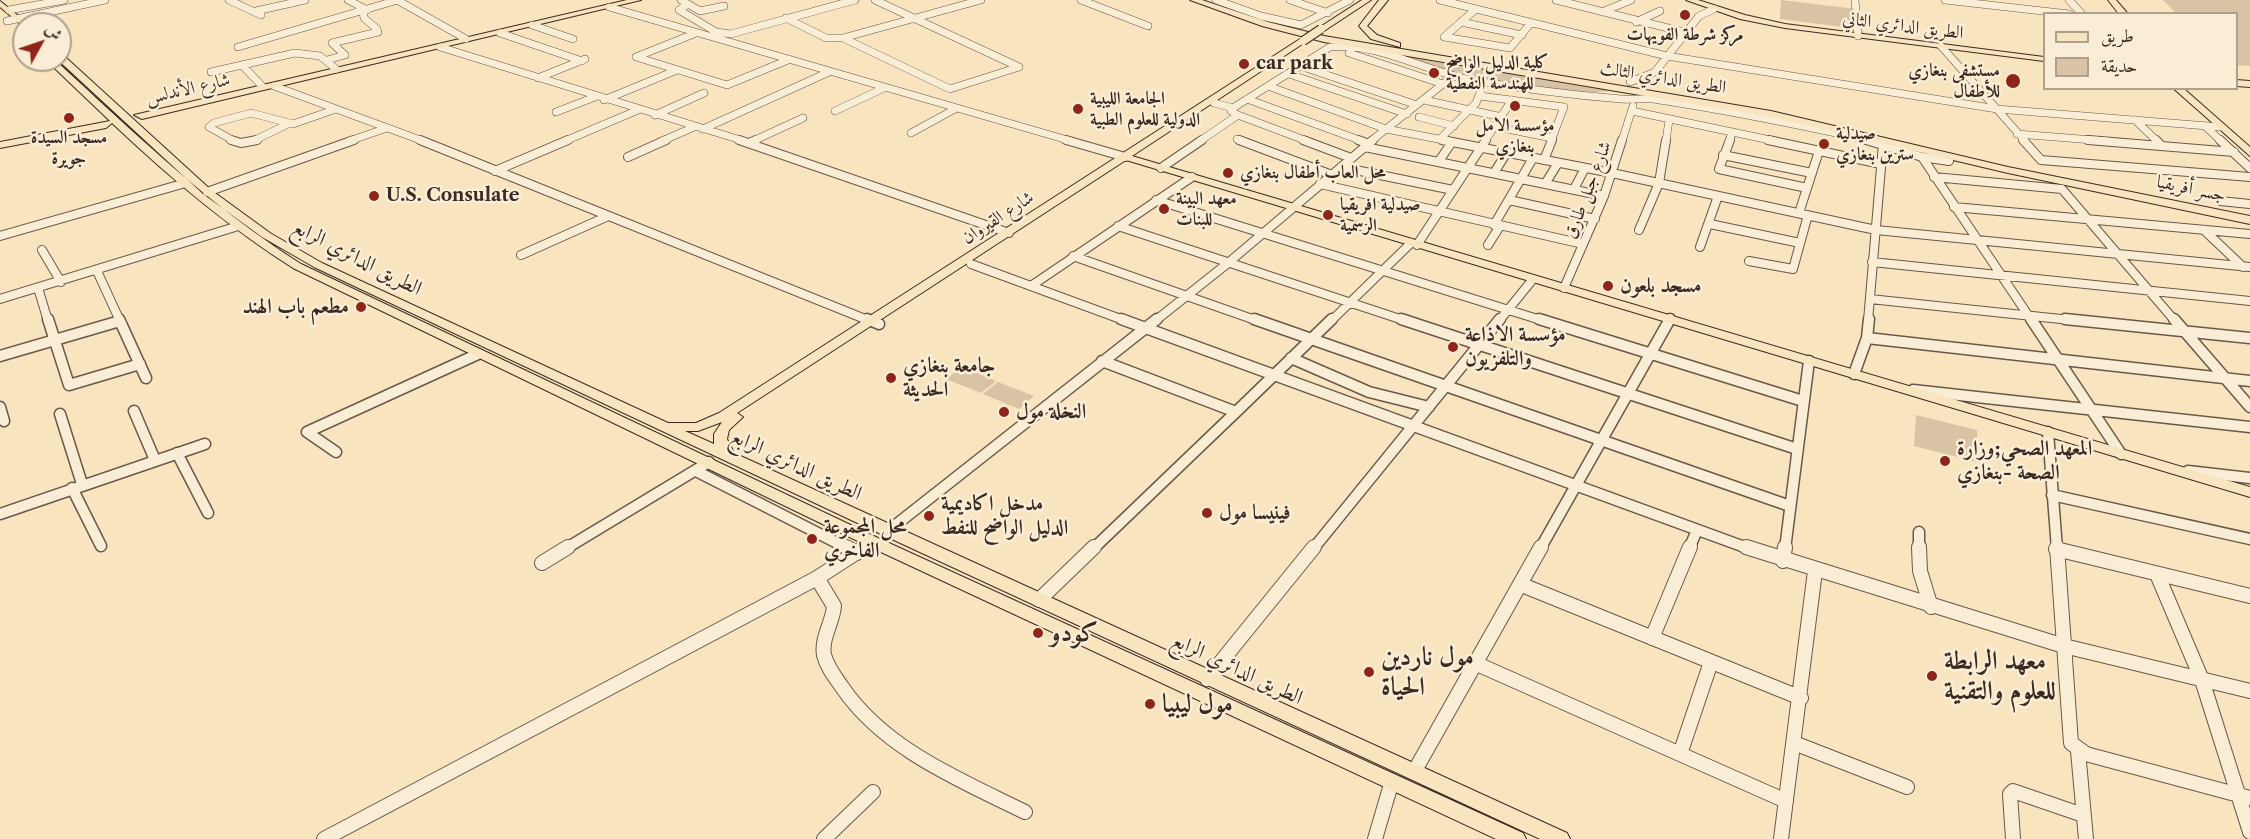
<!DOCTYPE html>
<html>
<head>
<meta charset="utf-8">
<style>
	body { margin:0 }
	#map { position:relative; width:2250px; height:839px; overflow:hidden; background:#f8e4be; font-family:"Libre Caslon Text",Amiri,serif }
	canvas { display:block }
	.legend { position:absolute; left:2043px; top:12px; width:195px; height:78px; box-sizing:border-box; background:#faedd5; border:2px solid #ae9f8e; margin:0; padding:8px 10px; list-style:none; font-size:18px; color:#3b2a23 }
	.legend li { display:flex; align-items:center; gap:12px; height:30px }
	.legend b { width:30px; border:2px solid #ae9f8e }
	.north { position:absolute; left:12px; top:12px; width:60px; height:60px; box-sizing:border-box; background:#faedd5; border:2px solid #ae9f8e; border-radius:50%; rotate:50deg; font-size:16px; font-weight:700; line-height:24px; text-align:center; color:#3b2a23 }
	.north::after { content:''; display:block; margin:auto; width:21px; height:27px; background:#8f2418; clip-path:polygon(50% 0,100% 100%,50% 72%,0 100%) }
</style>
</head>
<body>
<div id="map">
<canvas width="2250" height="839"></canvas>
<ul class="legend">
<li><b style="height:8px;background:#f8e4be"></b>طريق</li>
<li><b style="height:16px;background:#d8c4a4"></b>حديقة</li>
</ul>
<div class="north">ش</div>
</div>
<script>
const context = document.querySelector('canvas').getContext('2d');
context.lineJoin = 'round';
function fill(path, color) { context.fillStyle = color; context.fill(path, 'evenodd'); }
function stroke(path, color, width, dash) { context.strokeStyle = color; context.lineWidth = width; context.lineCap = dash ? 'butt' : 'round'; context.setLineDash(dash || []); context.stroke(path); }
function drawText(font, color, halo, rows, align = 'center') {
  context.font = font + ' "Libre Caslon Text",Amiri,serif'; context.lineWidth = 5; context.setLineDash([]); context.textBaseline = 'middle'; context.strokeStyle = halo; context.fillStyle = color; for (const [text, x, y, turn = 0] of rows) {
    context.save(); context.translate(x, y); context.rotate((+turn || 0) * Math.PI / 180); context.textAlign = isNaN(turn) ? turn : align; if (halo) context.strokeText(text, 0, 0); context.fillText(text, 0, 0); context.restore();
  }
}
const green = new Path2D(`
	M1781,0L1856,9L1858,29L1780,19Z
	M2163,0H2250V66L2237,65L2236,14L2176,13Z
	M1394,55L1610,91L1588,93L1463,77Z
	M962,367L996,381L981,393L946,379Z
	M998,382L1034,396L1019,409L983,394Z
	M1916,415L1977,430V462L1914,446Z`);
const minorFar3 = new Path2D(`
	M229,0L261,15
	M348,0L367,10
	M397,0L466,39
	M681,0L700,11L724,6
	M875,0L1019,67
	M1081,0L1148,26
	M1216,0L1261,16L1301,25L1350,0
	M1290,0L1328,13
	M1440,0L1667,56L1997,109L2220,127
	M1556,0L1684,32
	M1855,0L1858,36
	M1945,0L2069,14
	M2069,0L2082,14
	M688,4L679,10L716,32L731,34L855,0
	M609,7L1071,141
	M1476,9L1444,37L1510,48L1531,23
	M9,10L64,0
	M256,11L305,0
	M363,11L364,18L377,29
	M1602,12L1631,0
	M786,18L826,38H843L950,89L1019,67
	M7,21L105,0
	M1461,22L1522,35
	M1636,22L1660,11
	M532,25L573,39
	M500,33L582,61
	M696,33L636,57L727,85L788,60
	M843,38L981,0
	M1941,46L2025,141
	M238,47L398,0
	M440,47L744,141
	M1349,53L1443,84
	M327,60L345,55L332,43L378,32
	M242,65L262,86
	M1300,66L1417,105
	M211,72L295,53L320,56L336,69
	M1289,74L1407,114
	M538,78L585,59
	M1630,82L1655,72L1699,16L1714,9
	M274,86L423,141
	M1268,86L1386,129L1449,141
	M1480,96L1564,107L1551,141
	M1247,99L1362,141
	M604,100L677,70
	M1424,100L1502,117
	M1214,103L1233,108L1330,47C1380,42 1427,73 1476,81C1524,89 1573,95 1621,99C1632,100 1642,98 1653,99C1727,110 1800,125 1873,141
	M1233,108L1231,111L1238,115L1307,141
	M835,111L884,88
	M1632,111L1775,141
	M556,112L595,97
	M655,115L704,93
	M1419,117L1454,126
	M2135,120L2157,141
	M2205,126L2221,141
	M1497,127L1552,138
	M703,129L829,72
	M911,133L955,109
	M2017,134L2106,141
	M1237,139L1243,141
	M1440,139L1476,103L1481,90
	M234,141L209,127L214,123L251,113L293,124L336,109
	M253,141L288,124
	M349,141L387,128
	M565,141L638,110
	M662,141L694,127
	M753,141L803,118
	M1200,141L1238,115
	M1371,141L1453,76
	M1485,141L1512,100
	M1622,141L1633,106
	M1666,141L1669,120
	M1729,141L1732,133`);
const minorFar2 = new Path2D(`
	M231,140L241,143L257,140
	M420,140L870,321
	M739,140L1009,233
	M1066,140L1125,157
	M1239,140L1332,175
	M1303,140L1351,158
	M1358,140L1369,144
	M1442,140L1612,173L1876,230L2250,267
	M1730,140L1719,169L1807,188
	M1768,140L1881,164
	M1866,140L1922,157L1949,161
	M2023,140L2041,160L2250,177
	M2088,140L2234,152
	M2156,140L2162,146
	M2220,140L2250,168
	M749,143L756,140
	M1365,147L1604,196
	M1723,155L1812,173
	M628,157L666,140
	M1922,157L2032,321
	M1544,160L1552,140
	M1439,161L1452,142
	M1341,167L1453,190
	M1161,168L1202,140
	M495,171L568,140
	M1494,173L1507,152
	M1934,177L2062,189L2175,321
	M1320,184L1583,244
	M1545,184L1558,163
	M1574,189L1585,168
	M207,192L354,140
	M1156,200L1544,321
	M1509,200L1595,219
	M2220,201L2250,204
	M1954,207L2250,234
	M1799,213L1819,151
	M1710,224L1800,243
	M1494,225L1533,158
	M1118,226L1406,321
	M1639,230L1659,183L1666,140
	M2204,230L2243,267
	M0,236L182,184
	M1417,245L1486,140
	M1488,245L1500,226
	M1700,247L1718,196
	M42,250L61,282
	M521,255L606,217
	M1073,256L1258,321
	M1749,261L1793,269L1808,215
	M1872,262L2250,301
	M971,264L1126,321
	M97,271L120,321
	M1031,286L1192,177
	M38,288L48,321
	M1564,288L1604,196L1622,140
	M0,299L235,227
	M1870,299L2080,321
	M1155,321L1228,263L1373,140
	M1331,321L1411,243
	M1499,321L1533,279
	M1868,321L1883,144`);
const minorFar1 = new Path2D(`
	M48,319L69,385L140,364
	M119,319L146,378
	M867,319L879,324
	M1121,319L1750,549
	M1254,319L1790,506
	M1401,319L1797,449
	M1539,319L1803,401
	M2031,319L2121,454
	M2065,319L2250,338
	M2174,319L2250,407
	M1867,338L2250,381
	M0,356L120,321
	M1291,358L1369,392L1429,407
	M1102,361L1236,412L1332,319
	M1854,374L1867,338L1869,319
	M1913,390L2250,427
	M0,407L4,421
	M134,411L155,460
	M60,414L82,484
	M2048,432L2057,549
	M336,452L307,432L478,354
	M177,453L208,513
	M696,471L849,549
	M2188,471L2250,478
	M72,488L101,546
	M2052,495L2250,539
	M0,514L205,444
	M888,531L1157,319
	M1919,532V549
	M565,549L709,462
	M862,549L873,542
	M1093,549L1236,412
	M1313,549L1500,319
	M1540,549L1670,319
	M1689,549L1697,530
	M1785,549L1809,361`);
const minor = new Path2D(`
	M846,547L857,553
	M1746,547L2064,646L2250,691
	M1919,547L1920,571L1931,607
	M2057,547L2071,743L2086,754L2250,798
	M2056,549L2250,596
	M1783,561L1785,547
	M542,563L568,547
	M2157,574L2202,680L2250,832
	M817,578L834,606C833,622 821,638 824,655C827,667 835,677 842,687C884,749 960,780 1025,812
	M1522,585L1801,698
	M1039,600L1094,547
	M1652,638L1690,547
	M1477,664L1786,801
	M1207,679L1314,547
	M1794,743L1907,787
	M2078,751L2086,839
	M1680,754L1711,662
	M1414,772L1541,547
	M324,839L817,578L865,547
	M824,839L873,792
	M1375,839L1392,781
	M1781,839L1815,571
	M2013,839L2010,794L2013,791L2083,815`);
const major = new Path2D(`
	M627,0H641L142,119L134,115Z
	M1362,0H1371L1324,31L1317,29Z
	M1686,0H1698L1745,15L1785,24L2044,57V61L1785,28L1740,19Z
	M0,1L27,23L24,24V27L0,7Z
	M1300,39L1307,41L1132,156L2250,487V497L1126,160L737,413L743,417L729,430L727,439L734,453L1567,833L1570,839H1540L883,535L314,267L262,237L203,194L58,60L60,55H63L211,190L270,233L322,263L668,423H696L719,413ZM722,422L714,434V444L685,431H698Z
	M46,60H55C134,133 210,206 301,264L878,538L1523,833L1526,839H1496L868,546L293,268C227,226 169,177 112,123L106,128L0,148V142L110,121Z
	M2236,80L2250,81V87L2236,86Z`);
const highway = new Path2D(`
	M1190,0H1202L1268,22L1324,36L1771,111L2008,167L2250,216V224L2008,173L1771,117L1324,42L1262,26Z
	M1379,0H1388L1367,26L1377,35L1400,43V47L1371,39L1359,26Z
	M2108,0H2116L2128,14H2119Z
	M2173,88H2183L2250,147V156Z`);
const majorBridge = new Path2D(`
	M1303,41L1321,29`);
const markers = [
	[1685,15,6,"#8f2418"],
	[1244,64,6,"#8f2418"],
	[1434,73,6,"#8f2418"],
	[2013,81,8,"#8f2418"],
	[1515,106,6,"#8f2418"],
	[1078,109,6,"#8f2418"],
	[69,118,6,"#8f2418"],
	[1824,144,6,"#8f2418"],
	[1228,173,6,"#8f2418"],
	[374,196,6,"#8f2418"],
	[1164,209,6,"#8f2418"],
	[1328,215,6,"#8f2418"],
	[1608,286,6,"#8f2418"],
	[361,307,6,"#8f2418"],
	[1453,347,6,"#8f2418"],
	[891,378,6,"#8f2418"],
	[1004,412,6,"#8f2418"],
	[1945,461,6,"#8f2418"],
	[1207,513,6,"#8f2418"],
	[929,516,6,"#8f2418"],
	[812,539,6,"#8f2418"],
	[1038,633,6,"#8f2418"],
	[1369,672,6,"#8f2418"],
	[1932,676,6,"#8f2418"],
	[1150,704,6,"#8f2418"]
];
const farStreetnames = [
	["الطريق الدائري الثاني",1903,26,7],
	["الطريق الدائري الثالث",1663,78,9],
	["شارع الأندلس",188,89,-13],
	["جسر أفريقيا",2191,189,12],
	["شارع جبل طارق",1588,190,-69],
	["شارع القيروان",998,218,-33]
];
const farPoinames = [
	["مركز شرطة الفويهات",1685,35,"center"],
	["كلية الدليل الواضح",1446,63],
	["للهندسة النفطية",1446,84],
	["car park",1256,64],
	["مستشفى بنغازي",2000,71,"right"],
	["للأطفال",2000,92,"right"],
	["الجامعة الليبية",1090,99],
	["الدولية للعلوم الطبية",1090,120],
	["مؤسسة الامل",1515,126,"center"],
	["بنغازي",1515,147,"center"],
	["صيدلية",1836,134],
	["سترين بنغازي",1836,155],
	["مسجد السيدة",69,138,"center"],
	["جويرة",69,159,"center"],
	["محل العاب أطفال بنغازي",1240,173],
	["U.S. Consulate",386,196],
	["معهد البينة",1176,199],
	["للبنات",1176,220],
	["صيدلية افريقيا",1340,205],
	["الرسمية",1340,226]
];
const streetNames = [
	["الطريق الدائري الرابع",357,258,27],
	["الطريق الدائري الرابع",796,465,25],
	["الطريق الدائري الرابع",1237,669,25]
];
const poiNames = [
	["مسجد بلعون",1620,286],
	["مطعم باب الهند",349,307,"right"],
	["مؤسسة الاذاعة",1465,335],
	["والتلفزيون",1465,359],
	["جامعة بنغازي",903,366],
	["الحديثة",903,390],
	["النخلة مول",1016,412],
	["المعهد الصحي;وزارة",1957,449],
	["الصحة -بنغازي",1957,473],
	["مدخل اكاديمية",941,504],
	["الدليل الواضح للنفط",941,528],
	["فينيسا مول",1219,513],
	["محل المجموعة",824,527],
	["الفاخري",824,551]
];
const nearPoinames = [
	["كودو",1050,633],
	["مول ناردين",1381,657],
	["الحياة",1381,687],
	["معهد الرابطة",1944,661],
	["للعلوم والتقنية",1944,691],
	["مول ليبيا",1162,704]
];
fill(green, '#d8c4a4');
stroke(minorFar3, '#6a584a', 8);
stroke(minorFar2, '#6a584a', 10);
stroke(minorFar1, '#6a584a', 13);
stroke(minor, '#6a584a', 16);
stroke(major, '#3b2a23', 2);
stroke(highway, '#3b2a23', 2);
stroke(minorFar3, '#faedd5', 7);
stroke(minorFar2, '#faedd5', 8);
stroke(minorFar1, '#faedd5', 10);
stroke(minor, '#faedd5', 14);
fill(major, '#f8e4be');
fill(highway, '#f8e4be');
stroke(majorBridge, '#3b2a23', 10, []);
stroke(majorBridge, '#f8e4be', 8);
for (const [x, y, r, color] of markers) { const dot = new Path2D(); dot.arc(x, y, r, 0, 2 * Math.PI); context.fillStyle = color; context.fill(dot); stroke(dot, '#faedd5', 2); }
drawText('18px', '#3b2a23', '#faedd5', farStreetnames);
drawText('bold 18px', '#3b2a23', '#faedd5', farPoinames, 'left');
drawText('21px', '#3b2a23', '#faedd5', streetNames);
drawText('bold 21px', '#3b2a23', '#faedd5', poiNames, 'left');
drawText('bold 26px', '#3b2a23', '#faedd5', nearPoinames, 'left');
</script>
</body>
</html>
